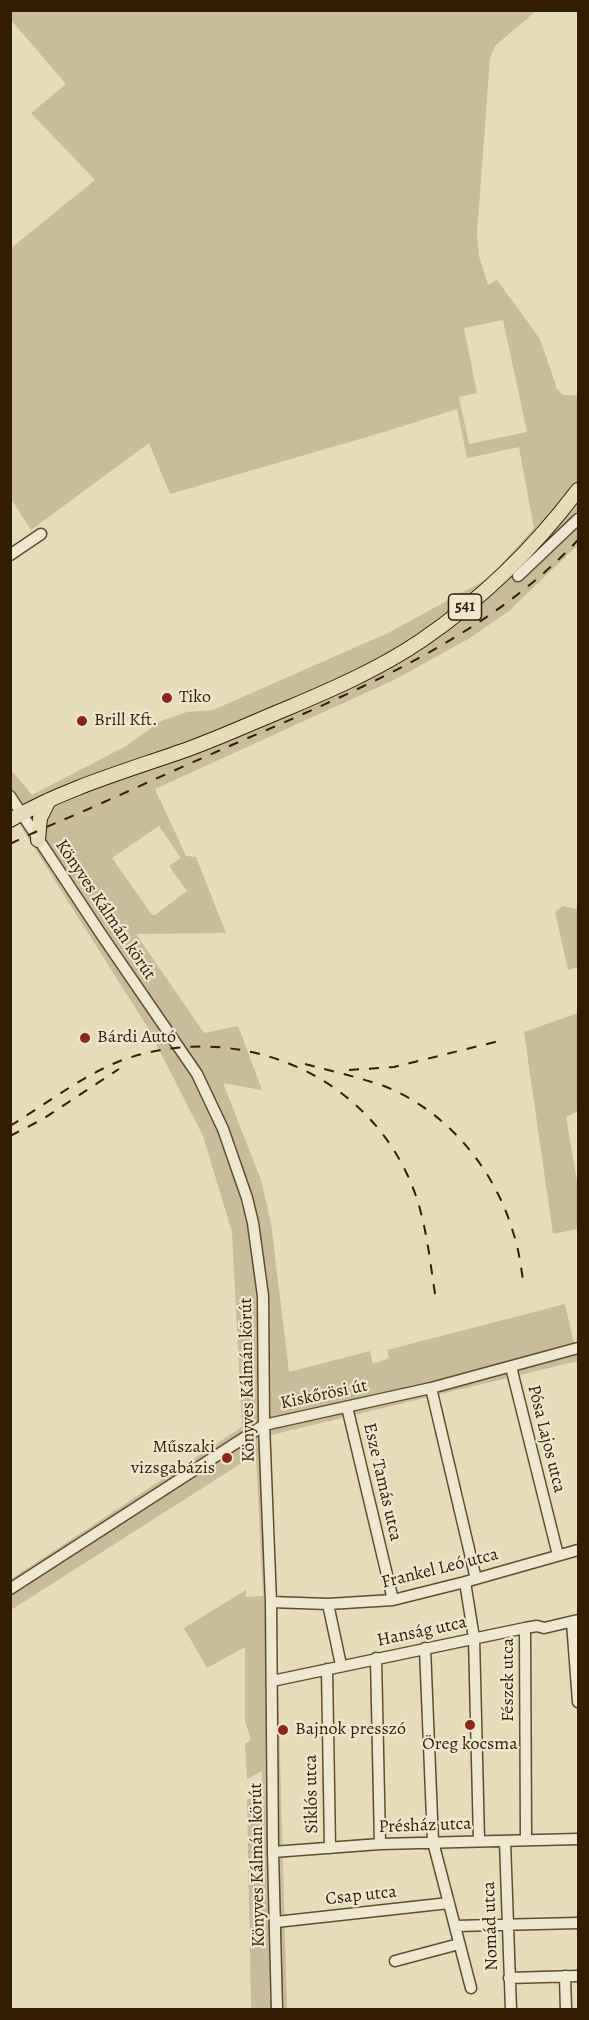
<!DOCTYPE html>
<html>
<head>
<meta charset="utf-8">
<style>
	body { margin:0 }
	#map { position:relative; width:589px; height:2020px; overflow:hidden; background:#e7dcb8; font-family:Alegreya,serif }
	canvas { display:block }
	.frame { position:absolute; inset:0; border:12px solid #331d00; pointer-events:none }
</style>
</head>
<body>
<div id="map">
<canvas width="589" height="2020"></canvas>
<div class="frame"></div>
</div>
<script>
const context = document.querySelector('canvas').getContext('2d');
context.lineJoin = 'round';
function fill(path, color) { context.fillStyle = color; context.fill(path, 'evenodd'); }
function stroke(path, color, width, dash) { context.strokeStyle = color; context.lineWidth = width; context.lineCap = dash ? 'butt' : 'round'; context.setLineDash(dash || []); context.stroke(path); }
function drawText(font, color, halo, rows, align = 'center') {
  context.font = font + ' Alegreya,serif'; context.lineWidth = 4.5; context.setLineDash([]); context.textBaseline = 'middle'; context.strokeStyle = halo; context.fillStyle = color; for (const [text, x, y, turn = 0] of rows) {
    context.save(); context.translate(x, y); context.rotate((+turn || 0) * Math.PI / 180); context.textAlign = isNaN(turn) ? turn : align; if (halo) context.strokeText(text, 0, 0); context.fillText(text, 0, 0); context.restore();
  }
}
const green = new Path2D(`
	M11,11H536L495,46L490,58L477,233L479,256L488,285L497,280L540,339L557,389L563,395H578V545L509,611L470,638L396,679L155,789L186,856L196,857L226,933L136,934L204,1033L238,1026L262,1090L223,1083L261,1180L271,1223L289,1372L370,1351L373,1364L389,1358L387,1350L565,1304L578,1361L271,1435L287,2009H251L247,1800L262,1791V1771L247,1779L245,1744L251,1740L245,1720V1647L207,1668L184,1628L246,1590V1597L263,1596L256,1454L11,1610V1579L242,1427L232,1232L203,1136L148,1028L11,811L10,769L32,795L126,746L161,721L187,712L213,710L388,633L489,578L534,528L519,447L467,458L457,409L384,432L170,494L149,443L31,530L11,499V248L95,180L31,113L66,84L11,20ZM503,320L527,432L469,444L459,397L477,393L464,328ZM159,826L181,858L169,866L187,891L155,915H152L112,858Z
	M563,906L578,909V967L568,970L555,912Z
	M578,1013V1111L566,1117L578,1187V1229L553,1234L524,1032Z`);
const minor = new Path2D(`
	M10,555L41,534
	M518,576L578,519
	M10,796L101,934L197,1074L223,1129L247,1198L253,1223L263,1296L264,1425L271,1602L273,1852L277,2010
	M511,1367L558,1555
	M431,1388L476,1579
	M347,1407L393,1600
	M465,1582L474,1638L479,1840
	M10,1589L264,1425L431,1388L578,1348
	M271,1602L328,1604L393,1600L465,1582L578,1550
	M328,1604L341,1665
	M572,1622L578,1702
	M525,1628L526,1840
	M425,1648L433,1842L471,1988
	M376,1658L380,1844
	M327,1669L330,1848
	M272,1681L525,1628L537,1626L544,1628L578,1620
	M505,1841L511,2010
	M273,1852L380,1844L578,1839
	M276,1922L449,1903
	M455,1926L578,1923
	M395,1961L459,1944
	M565,1976L566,2010
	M509,1978L578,1976`);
const major = new Path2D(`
	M10,820C67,787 130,770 191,748C224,736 256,721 288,708C333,689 381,668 422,640C482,599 534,548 578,490
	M38,840L40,818L49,800`);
const rail = new Path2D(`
	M10,844C40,829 71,817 102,803C160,777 217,751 276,726C385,678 495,628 578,540
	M305,1064C331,1071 358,1077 384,1086C447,1111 494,1168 513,1232C519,1249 521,1268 524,1286
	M349,1070L394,1067L499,1041
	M10,1126C44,1105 84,1075 120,1061C228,1021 355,1066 406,1172C426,1212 429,1257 436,1300
	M10,1136L43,1119L119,1069`);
const markers = [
	[167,698,6,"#8f2418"],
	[82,721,6,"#8f2418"],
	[85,1038,6,"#8f2418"],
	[227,1458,6,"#8f2418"],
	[470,1725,6,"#8f2418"],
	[283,1730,6,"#8f2418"]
];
const shields = [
	[465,607,33]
];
const shieldNames = [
	["541",465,607]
];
const poiNames = [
	["Tiko",179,698],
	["Brill Kft.",94,721],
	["Bárdi Autó",97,1038],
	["Műszaki",215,1448,"right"],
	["vizsgabázis",215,1469,"right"],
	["Bajnok presszó",295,1730],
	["Öreg kocsma",470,1745,"center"]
];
const streetNames = [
	["Könyves Kálmán körút",105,910,56],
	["Könyves Kálmán körút",248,1380,-91],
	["Kiskőrösi út",324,1395,-12],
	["Pósa Lajos utca",546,1439,76],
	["Esze Tamás utca",382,1482,77],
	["Frankel Leó utca",440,1569,-14],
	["Hanság utca",422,1632,-12],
	["Fészek utca",509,1680,-90],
	["Siklós utca",312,1794,-91],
	["Présház utca",425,1826,-2],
	["Könyves Kálmán körút",258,1865,-91],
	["Csap utca",361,1896,-6],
	["Nomád utca",491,1926,-92]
];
fill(green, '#c8bc99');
stroke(minor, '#604d2e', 13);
stroke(major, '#331d00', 16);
stroke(minor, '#efe8d1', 10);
stroke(major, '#e7dcb8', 14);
stroke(rail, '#331d00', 2, [10, 10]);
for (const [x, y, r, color] of markers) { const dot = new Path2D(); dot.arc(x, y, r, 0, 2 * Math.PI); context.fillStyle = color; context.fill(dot); stroke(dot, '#efe8d1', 2); }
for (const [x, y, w] of shields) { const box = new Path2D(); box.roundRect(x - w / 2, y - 13, w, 26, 4.5); context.fillStyle = '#efe8d1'; context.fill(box); stroke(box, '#331d00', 1.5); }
drawText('bold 16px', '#331d00', null, shieldNames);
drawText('18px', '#331d00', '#efe8d1', poiNames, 'left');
drawText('18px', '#331d00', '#efe8d1', streetNames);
</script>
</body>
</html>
